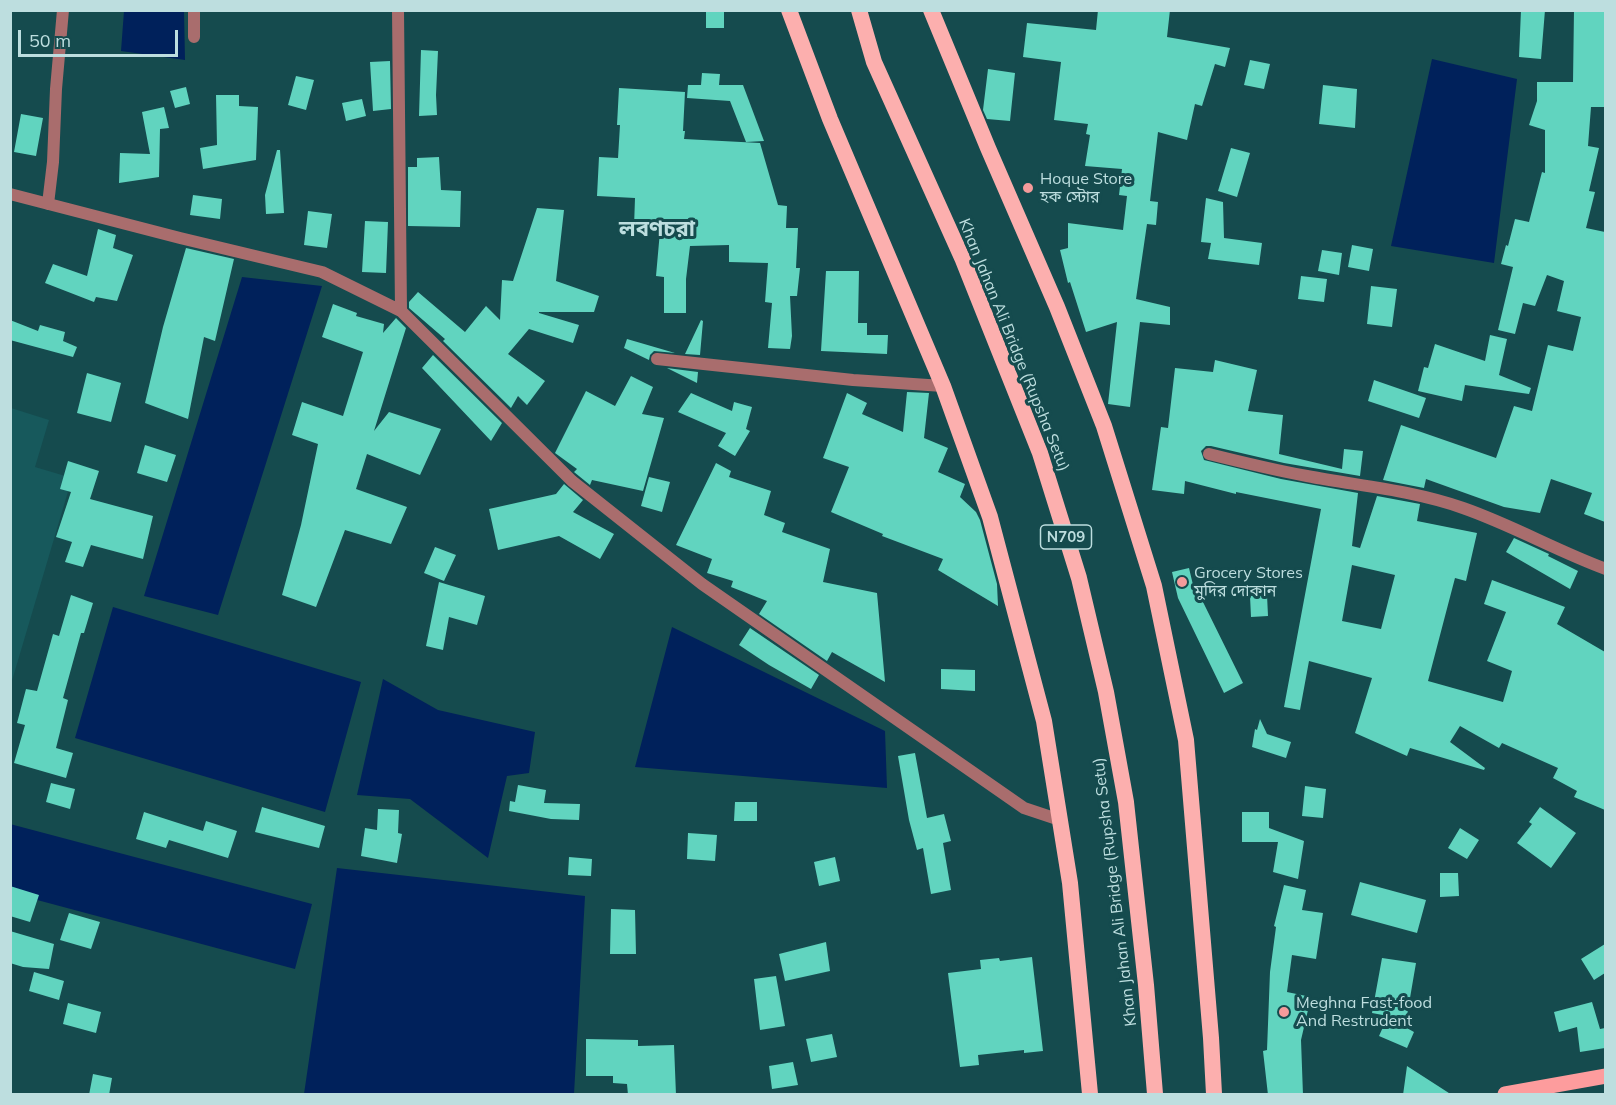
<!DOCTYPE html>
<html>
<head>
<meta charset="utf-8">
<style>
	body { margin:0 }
	#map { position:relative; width:1616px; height:1105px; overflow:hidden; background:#154b4e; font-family:Mulish,sans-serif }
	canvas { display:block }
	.frame { position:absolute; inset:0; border:12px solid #bddedf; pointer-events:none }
	.scale { position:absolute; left:18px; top:30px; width:160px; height:27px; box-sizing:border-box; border:3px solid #bddedf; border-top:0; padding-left:8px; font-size:18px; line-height:21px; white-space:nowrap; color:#bddedf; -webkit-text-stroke:4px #154b4e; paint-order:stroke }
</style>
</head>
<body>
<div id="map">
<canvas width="1616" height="1105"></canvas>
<div class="frame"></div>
<div class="scale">50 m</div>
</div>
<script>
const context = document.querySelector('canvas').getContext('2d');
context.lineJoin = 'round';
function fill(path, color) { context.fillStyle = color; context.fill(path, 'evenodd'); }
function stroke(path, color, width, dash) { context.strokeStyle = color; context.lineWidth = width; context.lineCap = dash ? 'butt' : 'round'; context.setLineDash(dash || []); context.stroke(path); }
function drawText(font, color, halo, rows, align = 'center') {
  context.font = font + ' Mulish,"Noto Sans Bengali",sans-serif'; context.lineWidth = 6; context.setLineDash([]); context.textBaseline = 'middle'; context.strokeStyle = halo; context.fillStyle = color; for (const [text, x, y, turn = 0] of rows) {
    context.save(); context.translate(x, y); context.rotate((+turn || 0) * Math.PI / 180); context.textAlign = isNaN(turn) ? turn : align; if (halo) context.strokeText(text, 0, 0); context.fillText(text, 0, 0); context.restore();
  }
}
const built = new Path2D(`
	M11,408L49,420L35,467L72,478L11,684Z`);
const water = new Path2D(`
	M124,11H184L185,60L121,51Z
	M1432,59L1517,79L1494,263L1391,246Z
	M242,277L322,286L218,615L144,596Z
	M113,607L361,682L325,812L75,738Z
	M672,627L885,731L887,788L635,767Z
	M383,679L438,710L535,732L529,773L507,776L488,858L410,799L357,795Z
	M10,824L312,904L295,969L11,893Z
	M337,868L585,896L574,1094H304Z`);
const building = new Path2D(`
	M1098,10H1170L1167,37L1230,48L1225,67L1215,64L1202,106L1195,104L1187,140L1158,132L1150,201L1158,202L1156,225L1147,224L1136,299L1170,307V325L1140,322L1130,407L1108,404L1117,322L1086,332L1070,282L1068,283L1060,250L1068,248V223L1123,230L1127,196L1119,195L1122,169L1085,166L1090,135L1086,134L1088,124L1054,120L1061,62L1023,57L1027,23L1096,30Z
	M1521,10H1545L1541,59L1519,57Z
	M1574,10H1605V107H1591L1588,146L1599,148L1589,191L1595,192L1586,228L1605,232V522L1584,514L1592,493L1551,479L1540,513L1504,507L1426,479L1424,488L1383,480L1401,425L1496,458L1514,406L1532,411L1548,345L1573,351L1581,317L1557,311L1564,281L1547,275L1535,306L1523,303L1515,334L1498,330L1513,267L1501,264L1506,245L1508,246L1515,219L1529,222L1542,172L1545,173V130L1529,125L1537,101V82H1573Z
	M706,12H724V28H706Z
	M421,50L438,51L436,95L437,115L419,116Z
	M1250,60L1270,64L1264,89L1244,85Z
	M390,61L391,109L373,111L370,62Z
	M988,69L1015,73L1010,121L987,119L983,110Z
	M702,73L720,74L719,85H743L764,141L746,142L730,101L687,98L688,85H701Z
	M296,76L314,80L306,110L288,105Z
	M1323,85L1357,89L1355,128L1319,124Z
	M186,87L190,104L175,108L170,91Z
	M619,88L685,92L683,131H685L684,139L760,143L778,205L787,206L786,228H798L796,268H800L797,296H790L792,336L790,349L768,348L772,303L765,302L768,263L729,262V245L690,246L686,279V313H664V277L656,276L660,231H658V228L634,227L635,198L597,196L599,157L618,158L620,125H617Z
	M216,95H239V106L258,107L256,160L203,169L200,148L217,145Z
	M362,99L366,116L346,121L342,103Z
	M164,107L169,128L160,129L159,177L119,183L120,153L150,154L142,112Z
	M21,114L43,118L36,156L14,152Z
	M1231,148L1250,153L1237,197L1218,191Z
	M277,150H280L284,213L266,214L265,195Z
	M439,157L441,190L461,191L460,227L408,226V167H417V158Z
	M193,195L222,199L220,219L190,215Z
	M1206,198L1223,202L1224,238L1262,243L1259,265L1208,259L1211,243L1201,242Z
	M537,208L564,210L556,281L599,296L594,312H539V313L579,325L573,343L529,329L508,354L545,381L527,405L518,396L511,408L443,341L445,339L409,308V302L418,292L465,332L486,306L500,320L502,280L513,281Z
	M308,211L332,214L327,248L304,245Z
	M365,221L388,222L386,273L362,272Z
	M98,229L116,235L113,248L133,255L117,301L96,297L94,302L45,283L53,264L87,276Z
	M1352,245L1373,249L1369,271L1348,267Z
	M186,248L234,259L215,341L204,337L188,419L145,403L163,327Z
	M1322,250L1342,253L1339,275L1318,271Z
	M826,271H859L858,323H867V335H888L887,354L821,351Z
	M1301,276L1327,279L1324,302L1298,299Z
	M1371,286L1397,289L1392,327L1367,324Z
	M333,304L357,313L356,316L384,324L383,333L396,318L406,328L374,431L389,412L441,429L420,475L367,454L356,489L407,507L391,544L345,530L316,607L282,595L301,525L318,444L292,435L302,402L343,416L363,352L322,337Z
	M10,320L38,331L40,325L65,332L63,341L77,347L73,357L10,340Z
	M701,320L703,321L700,355L685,354Z
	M1490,335L1507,339L1499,375L1531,388L1529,394L1465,385L1462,401L1418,391L1424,367L1428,368L1435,344L1485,361Z
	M627,339L675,353L654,351L650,355L649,360L624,348Z
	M433,355L502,423L491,441L422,368Z
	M1215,360L1257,370L1248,411L1283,415L1279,454L1342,469L1344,449L1363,451L1360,476L1284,463L1211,446H1206L1201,451L1204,460L1281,479L1358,493L1352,546L1360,548L1377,496L1420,504L1417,521L1477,533L1466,581L1455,578L1428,681L1503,702L1512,671L1487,661L1506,612L1484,604L1492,580L1565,607L1557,624L1605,652V810L1574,797L1577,791L1553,778L1558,768L1502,743L1499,748L1460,726L1450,742L1485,768L1484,770L1410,748L1407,756L1355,733L1372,678L1309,661L1300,710L1284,707L1321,509L1236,492V494L1185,481L1184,494L1152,490L1161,427L1168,428L1175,368L1213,372ZM1352,565L1395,575L1381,629L1342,621Z
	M667,368L698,372L697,383Z
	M87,373L121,383L111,422L77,413Z
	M631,376L653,387L642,414L664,418L643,491L592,480L590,485L574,472L577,469L555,453L586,391L615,406Z
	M1374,380L1426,398L1419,418L1368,401Z
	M907,392L929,393L924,438L948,448L938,472L965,484L960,497L976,512L980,520L997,584L998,606L938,570L943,559L882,536L883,534L831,512L849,467L823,458L847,393L867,403L862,414L903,432Z
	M691,393L732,411L734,402L752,407L746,429L750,431L735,456L718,446L726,433L678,412Z
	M145,445L176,455L167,482L137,473Z
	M68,461L99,471L90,499L153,516L143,559L91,545L83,567L65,562L72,542L56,537L71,492L60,489Z
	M716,463L731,471L729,477L771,491L764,515L785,523L782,532L830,549L823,582L877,593L885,682L832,652L827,661L759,614L767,601L731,587L733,581L707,573L712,559L676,545Z
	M649,477L670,482L662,512L641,506Z
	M564,484L583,500L573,512L614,534L600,559L559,536L498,550L489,509L556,494Z
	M1514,538L1549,554L1548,556L1578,571L1570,589L1506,552Z
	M435,547L456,555L444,581L424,573Z
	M1189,568L1197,602L1202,600L1243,683L1224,693L1178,598L1172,572Z
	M439,582L485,596L477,625L449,617L443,650L426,646Z
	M71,595L93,603L84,633H81L63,698L68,700L56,748L73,753L66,778L14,763L25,725L17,723L26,689L37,691L53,634L59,636Z
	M1267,595L1268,616L1251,617L1250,596Z
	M750,628L819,675L811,689L769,665L739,645Z
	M941,669L975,670V691L941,689Z
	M1260,719L1267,734L1291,742L1286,758L1252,747L1255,729L1257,730Z
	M915,753L927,818L944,814L951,841L943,843L951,890L931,894L923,848L917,850L909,820L898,756Z
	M51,783L75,789L70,809L46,802Z
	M518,785L546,790L544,803L580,804L579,820L551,819L509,811L510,801L515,802Z
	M1305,786L1326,789L1323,818L1302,816Z
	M735,802H757V821H734Z
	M262,807L325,826L319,848L255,832Z
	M1540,807L1576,833L1551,868L1517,843L1532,824L1529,822Z
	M378,809L399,810L398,833L402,834L397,863L361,856L365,828L377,830Z
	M144,812L203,831L206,821L237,831L228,858L169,840L166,848L136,839Z
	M1242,812H1269V828L1304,841L1298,879L1273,872L1278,842H1242Z
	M1460,828L1479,840L1467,859L1448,848Z
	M688,833L717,835L715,861L687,859Z
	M569,857L592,859L591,876L568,875Z
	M835,857L840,881L819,886L814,862Z
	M1440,873H1458L1459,896L1440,897Z
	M1360,882L1426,900L1417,933L1351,915Z
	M1284,885L1306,890L1302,910L1323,913L1316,959L1292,955L1287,992L1311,997L1301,1040L1303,1095H1268L1263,1051L1267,1050L1270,972L1276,927L1274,926Z
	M10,886L39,895L30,922L10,916Z
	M611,909L635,910L636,954H610Z
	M69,913L100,922L91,949L60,940Z
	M10,931L54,944L49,969L23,967L10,963Z
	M826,942L830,971L785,981L779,954Z
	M1605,944V973L1594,980L1581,959Z
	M1032,957L1043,1051L1024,1053V1050L978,1055L979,1065L960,1067L948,973L981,969L980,960L999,958L1000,961Z
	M1382,958L1416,963L1405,1027L1414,1032L1407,1048L1379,1036L1388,1016L1372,1013Z
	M34,972L64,981L59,1000L29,991Z
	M776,976L785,1026L760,1030L754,979Z
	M1592,1002L1600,1029L1605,1028V1048L1580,1052L1577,1027L1559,1032L1554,1012Z
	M68,1003L101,1012L96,1033L63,1024Z
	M832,1034L837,1057L811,1062L806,1039Z
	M586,1039L638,1040V1046L674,1045L676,1095H628L627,1084L613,1083V1076H586Z
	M793,1062L798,1085L772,1089L769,1066Z
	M1407,1066L1452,1095H1403Z
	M93,1074L112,1078L109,1095H89Z`);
const minor = new Path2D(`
	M194,10V37
	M398,10L401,311
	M10,194L180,238L322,272L401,311L572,481L702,584L1024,808L1060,820
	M48,204L53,162L56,89L63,10
	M657,359L853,380L943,386
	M1209,454C1241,462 1274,470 1307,476C1359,486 1412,490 1463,508C1512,525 1557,551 1606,569`);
const primary = new Path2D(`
	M1505,1094L1606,1076`);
const trunk = new Path2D(`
	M789,10L830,119L943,386L990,517L1044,721L1070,883L1090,1094
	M859,10L874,62L963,260L1040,453L1079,578L1106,692L1126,802L1146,985L1155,1094
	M931,10L988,148L1057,307L1104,426L1154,586L1186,740L1211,1038L1214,1094`);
const markers = [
	[1028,188,6,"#f59b9b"],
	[1182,582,6,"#f59b9b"],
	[1284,1012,6,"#f59b9b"]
];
const shields = [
	[1066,537,51]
];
const shieldNames = [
	["N709",1066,537]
];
const poiNames = [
	["Hoque Store",1040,179],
	["হক স্টোর",1040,197],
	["Grocery Stores",1194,573],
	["মুদির দোকান",1194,591],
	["Meghna Fast-food",1296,1003],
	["And Restrudent",1296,1021]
];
const streetNames = [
	["Khan Jahan Ali Bridge (Rupsha Setu)",1014,345,68],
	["Khan Jahan Ali Bridge (Rupsha Setu)",1115,892,-97]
];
const districtNames = [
	["লবণচরা",657,229]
];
fill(built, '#17595c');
fill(water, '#00215b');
fill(building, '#61d4bf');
stroke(minor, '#a96d6d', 12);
stroke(primary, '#fd9c9d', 15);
stroke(trunk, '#fcafae', 16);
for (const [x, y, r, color] of markers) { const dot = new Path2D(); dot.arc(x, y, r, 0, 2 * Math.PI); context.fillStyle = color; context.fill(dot); stroke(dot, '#154b4e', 2); }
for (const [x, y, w] of shields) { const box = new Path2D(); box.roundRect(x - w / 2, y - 12, w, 24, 4.5); context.fillStyle = '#154b4e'; context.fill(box); stroke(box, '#bddedf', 1.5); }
drawText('bold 15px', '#bddedf', null, shieldNames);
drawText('16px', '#bddedf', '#154b4e', poiNames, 'left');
drawText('16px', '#bddedf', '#154b4e', streetNames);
drawText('bold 22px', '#bddedf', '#154b4e', districtNames);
</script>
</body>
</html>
